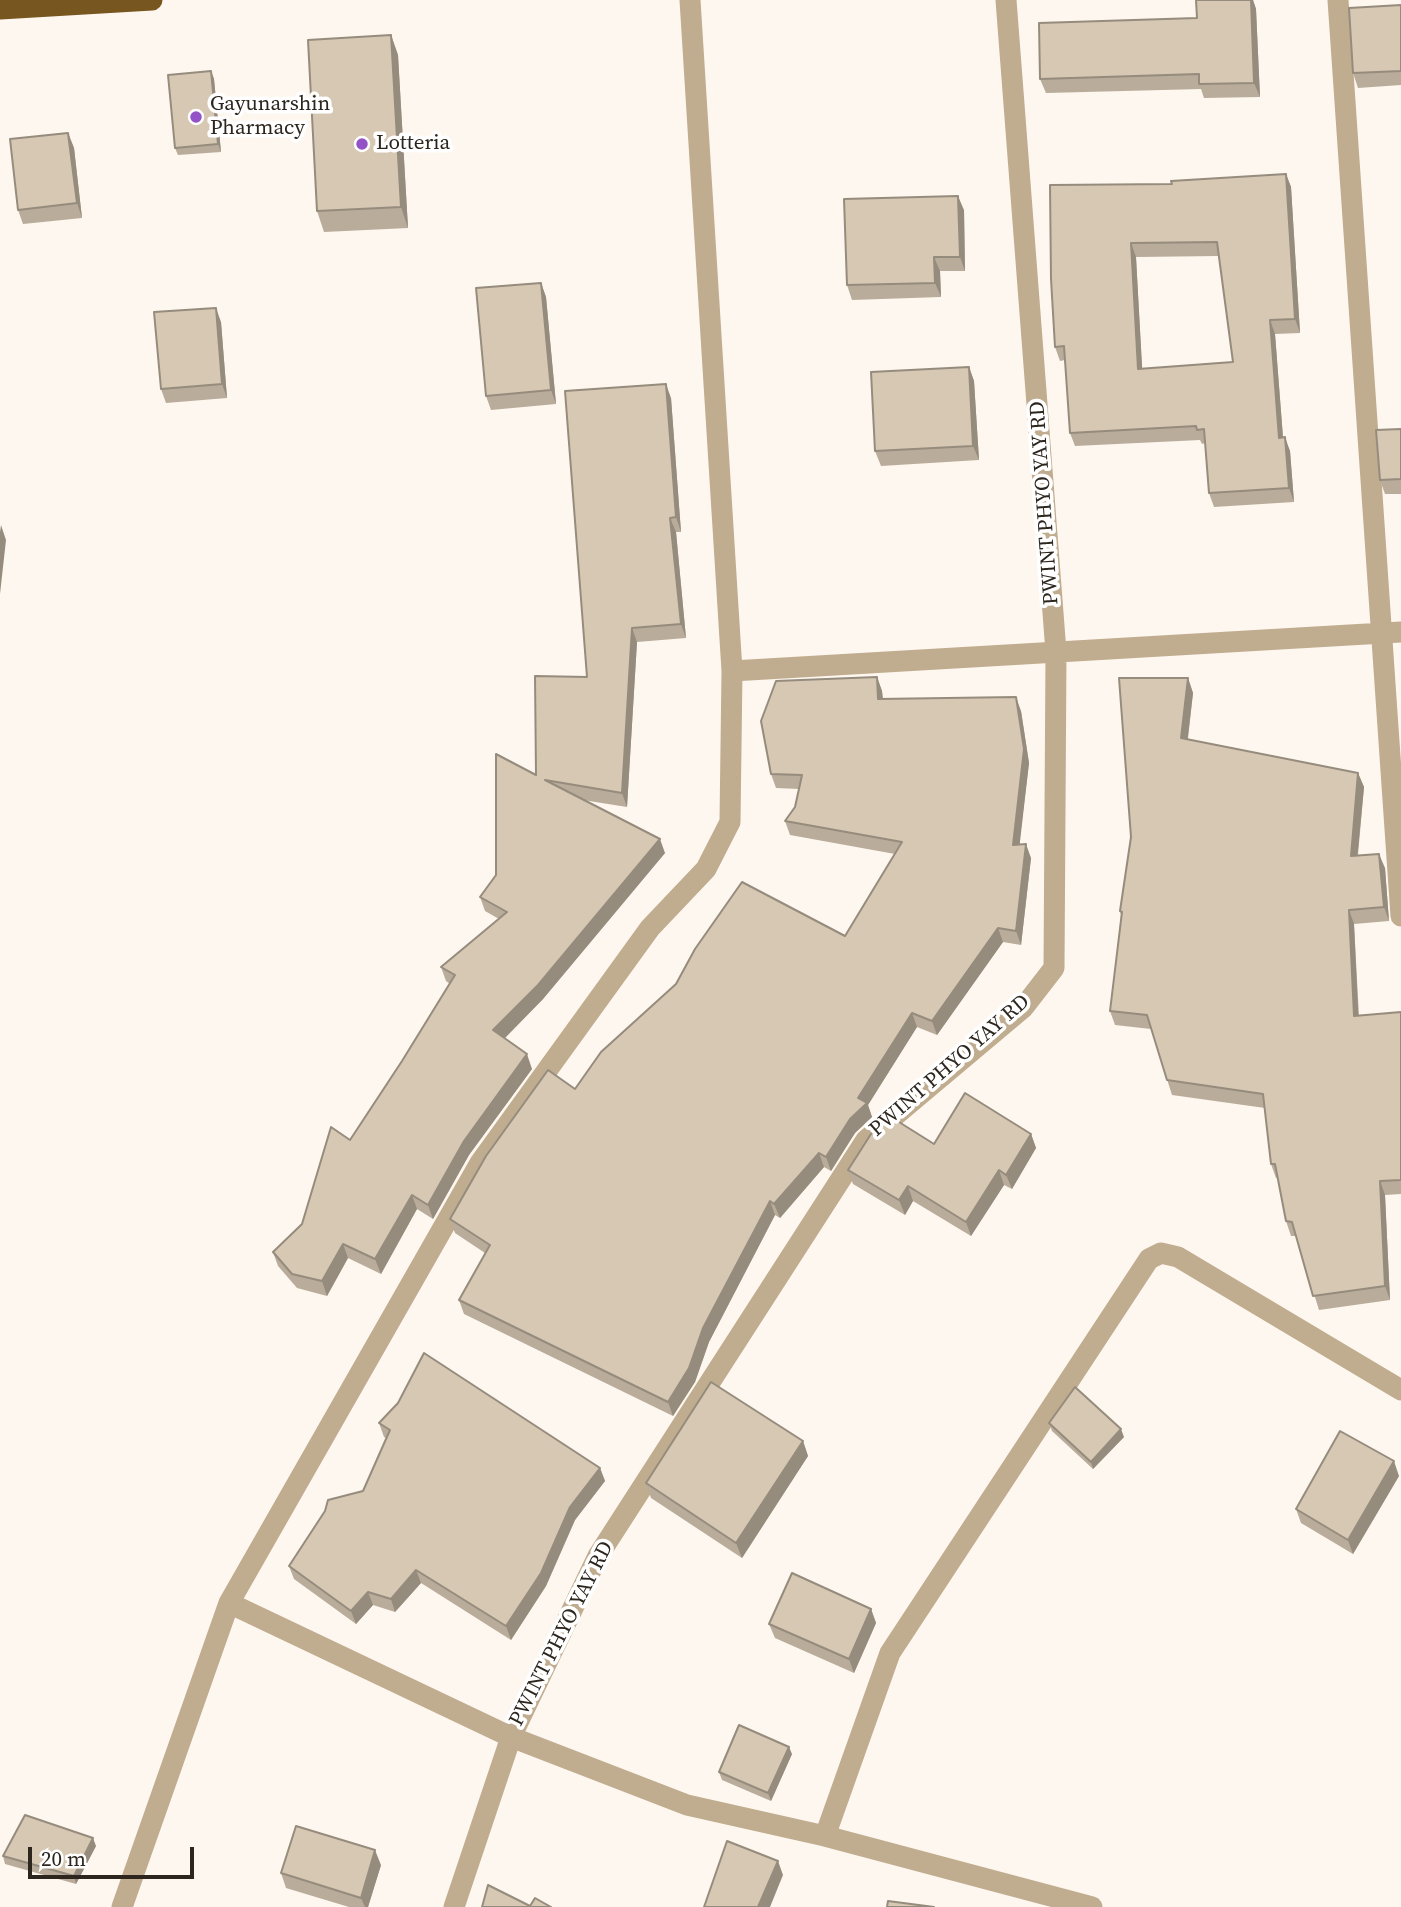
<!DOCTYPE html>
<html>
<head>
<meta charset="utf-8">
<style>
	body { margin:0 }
	#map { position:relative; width:1401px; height:1907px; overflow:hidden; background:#fef7ef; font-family:"Source Serif 4",serif }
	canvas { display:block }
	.scale { position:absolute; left:28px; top:1847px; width:166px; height:32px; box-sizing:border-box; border:4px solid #2c261e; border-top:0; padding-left:9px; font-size:21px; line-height:24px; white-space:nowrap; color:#2c261e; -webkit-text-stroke:5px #fff; paint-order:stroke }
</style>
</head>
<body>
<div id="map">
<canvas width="1401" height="1907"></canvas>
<div class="scale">20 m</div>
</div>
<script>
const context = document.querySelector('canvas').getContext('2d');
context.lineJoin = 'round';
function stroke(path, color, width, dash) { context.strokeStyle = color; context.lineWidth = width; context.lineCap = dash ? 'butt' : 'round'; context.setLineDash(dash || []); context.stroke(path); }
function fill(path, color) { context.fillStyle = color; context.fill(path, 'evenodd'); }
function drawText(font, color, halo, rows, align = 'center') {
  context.font = font + ' "Source Serif 4",serif'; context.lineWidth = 7; context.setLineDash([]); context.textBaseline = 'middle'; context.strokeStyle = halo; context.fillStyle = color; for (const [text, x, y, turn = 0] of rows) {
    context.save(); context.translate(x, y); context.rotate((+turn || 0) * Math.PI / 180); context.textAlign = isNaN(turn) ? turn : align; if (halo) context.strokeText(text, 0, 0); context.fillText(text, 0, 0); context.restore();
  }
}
const street = new Path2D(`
	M1338,0L1401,916
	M732,671L1401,632
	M229,1603L511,1737L687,1805L825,1836L1092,1907
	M825,1836L890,1653L1149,1259L1161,1253L1178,1257L1401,1390
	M122,1907L229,1603L480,1163L650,928L706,869L730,822L732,671L690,0
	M454,1907L511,1737L598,1556L866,1140L1023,1008L1054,968L1056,652L1006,0`);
const highway = new Path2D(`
	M0,9L152,0`);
const wall = new Path2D(`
	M1196,0H1253L1256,9L1260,97L1204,98L1201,89L1046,93L1040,79L1197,18Z
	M1401,5V85L1358,88L1353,73Z
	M391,35L398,55L408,228L324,232L317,211Z
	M211,71L214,79L221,152L178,155L175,148Z
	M68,133L74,148L82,218L23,224L18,210Z
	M1286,174L1291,187L1300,333L1275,334L1283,437L1290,451L1294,502L1214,507L1209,493L1205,443L1202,444L1200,440L1075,446L1070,433L1065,360L1060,361L1055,347L1172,184ZM1219,256L1233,362L1142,369L1136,257Z
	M964,210L965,271H940L941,297L852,300L847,285Z
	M541,283L546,297L556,404L491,410L486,396Z
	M221,322L227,398L166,403L161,389Z
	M969,367L974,381L979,460L881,466L875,451Z
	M671,398L681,532H676L686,638L637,642L627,807L583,800L665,853L543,999L505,1038L532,1069L469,1155L433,1219L417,1209L381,1274L348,1258L327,1296L297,1288L278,1266L273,1252L302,1224L350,1140L402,1061L450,984L446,981L441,967L499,919L485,911L480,897L496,875L536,775L587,677Z
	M1401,429V494H1385L1380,480Z
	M877,677L882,691L883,699L1021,711L1029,763L1019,845L1031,858L1021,945L1003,942L937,1035L917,1027L868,1105L872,1117L855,1133L831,1171L824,1167L780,1218L775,1215L709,1342L695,1382L673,1416L464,1314L459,1300L485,1253L455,1233L450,1219L575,1089L845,936L895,854L790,835L785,821L795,807L799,789L776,788L771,774Z
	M1188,678L1193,693L1188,739L1358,773L1364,787L1358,855L1385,868L1389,921L1354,924L1359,1016L1401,1012V1194L1385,1195L1390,1300L1319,1310L1296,1236H1291L1286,1221L1278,1178H1276L1271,1164L1265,1108L1172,1095L1151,1029L1115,1025L1110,1011L1121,915L1120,911Z
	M1031,1134L1036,1148L1012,1189L1004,1185L971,1236L913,1201L905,1215L853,1184L848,1170L934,1144Z
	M379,1423L600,1468L605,1481L575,1520L546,1586L511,1640L421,1583L395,1612L373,1605L356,1624L294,1579L289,1566L363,1491L386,1438L384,1437Z
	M1049,1423L1124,1437L1093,1469L1052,1431Z
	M803,1441L808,1456L742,1558L651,1498L646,1483Z
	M1399,1476L1353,1554L1301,1523L1296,1509Z
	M871,1609L876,1623L854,1673L775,1638L769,1624Z
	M792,1754L771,1801L722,1780L719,1772Z
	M96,1846L76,1884L5,1864L3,1856Z
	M381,1865L368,1907H349L286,1888L281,1873Z`);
const shadedWall = new Path2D(`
	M1251,0H1253L1256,9L1260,97L1254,83Z
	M391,35L398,55L408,228L401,207Z
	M211,71L214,79L221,152L218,144Z
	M68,133L74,148L82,218L77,203Z
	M1286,174L1291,187L1300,333L1295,319Z
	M958,196L964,210L965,271L960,257Z
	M1131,243L1136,257L1143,383L1138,369Z
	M934,257L940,271L941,297L935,283Z
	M541,283L546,297L556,404L551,390Z
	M216,308L221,322L227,398L222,384Z
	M1270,320L1275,334L1284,451L1279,438Z
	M969,367L974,381L979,460L973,446Z
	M666,384L671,398L681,532L676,517Z
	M1285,437L1290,451L1294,502L1289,488Z
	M670,518L676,532L686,638L681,624Z
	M1,525L6,540L0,594V532Z
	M632,628L637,642L627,807L622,793Z
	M877,677L882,691L884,713L878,699Z
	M1188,678L1193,693L1186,752L1181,738Z
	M1016,697L1021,711L1029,763L1018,859L1013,845Z
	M1358,773L1364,787L1356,870L1351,856Z
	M660,839L665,853L543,999L499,1044L493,1030Z
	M1026,844L1031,858L1021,945L1016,931Z
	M1379,854L1385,868L1389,921L1384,907Z
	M1349,910L1354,924L1359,1030L1354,1016Z
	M998,928L1003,942L937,1035L932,1021Z
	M912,1013L917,1027L868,1105L872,1117L855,1133L831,1171L826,1157L858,1098Z
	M527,1054L532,1069L469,1155L433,1219L428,1205L464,1141Z
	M1031,1134L1036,1148L1012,1189L1006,1175Z
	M819,1153L824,1167L780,1218L774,1204Z
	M999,1170L1004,1185L971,1236L966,1222Z
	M1380,1181L1385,1195L1390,1300L1385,1286Z
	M908,1186L913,1201L905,1215L899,1200Z
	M412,1195L417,1209L381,1274L375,1259Z
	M770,1201L775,1215L709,1342L695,1382L673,1416L668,1402L703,1328Z
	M343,1244L348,1258L327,1296L322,1281Z
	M1121,1429L1124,1437L1093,1469L1091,1462Z
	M803,1441L808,1456L742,1558L736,1543Z
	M1394,1461L1399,1476L1353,1554L1348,1540Z
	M600,1468L605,1481L575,1520L546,1586L511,1640L506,1626L570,1507Z
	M416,1570L421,1583L395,1612L391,1599Z
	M368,1592L373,1605L356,1624L351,1611Z
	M871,1609L876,1623L854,1673L849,1659Z
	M789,1747L792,1754L771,1801L768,1793Z
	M93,1838L96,1846L76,1884L74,1876Z
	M375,1850L381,1865L368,1907H365L361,1898Z
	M778,1861L783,1875L770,1907H758Z`);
const building = new Path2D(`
	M1196,0H1251L1254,83L1199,84V74L1040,79L1039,23L1197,18Z
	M1401,5V71L1353,73L1349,8Z
	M391,35L401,207L317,211L308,40Z
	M211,71L218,144L175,148L168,75Z
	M68,133L77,203L18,210L10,139Z
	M1286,174L1295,319L1270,320L1279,438L1285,437L1289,488L1209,493L1204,429L1197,430L1196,426L1070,433L1064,346L1055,347L1051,279L1050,185L1172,184L1171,181ZM1217,242L1233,362L1138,369L1131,243Z
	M958,196L960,257H934L935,283L847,285L844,199Z
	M541,283L551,390L486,396L476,288Z
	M216,308L222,384L161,389L154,312Z
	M969,367L973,446L875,451L871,372Z
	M666,384L676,517L670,518L681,624L632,628L622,793L545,780L660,839L538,985L493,1030L527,1054L464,1141L428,1205L412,1195L375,1259L343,1244L322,1281L292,1274L273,1252L302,1224L331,1127L350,1140L402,1061L455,975L441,967L507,912L480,897L496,875V754L536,775L535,676L587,677L565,391Z
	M1401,429V479L1380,480L1376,430Z
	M877,677L878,699L1016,697L1024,749L1013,845L1026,844L1016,931L998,928L932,1021L912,1013L858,1098L867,1103L850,1119L826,1157L819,1153L774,1204L770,1201L703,1328L689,1368L668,1402L459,1300L490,1245L450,1219L486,1156L548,1070L575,1089L601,1052L676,984L695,949L742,882L845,936L902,842L785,821L795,807L802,775L771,774L761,721L776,681Z
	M1119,678H1188L1181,738L1358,773L1351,856L1379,854L1384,907L1349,910L1354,1016L1401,1012V1180L1380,1181L1385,1286L1313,1296L1292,1222L1286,1221L1275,1164H1271L1263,1094L1167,1080L1147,1015L1110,1011L1122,912L1120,911L1131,837Z
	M965,1093L1031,1134L1006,1175L999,1170L966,1222L908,1186L899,1200L848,1170L871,1134L891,1117L934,1144Z
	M424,1353L600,1468L570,1507L541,1573L506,1626L416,1570L391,1599L368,1592L351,1611L289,1566L325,1511L328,1500L363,1491L390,1430L379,1423L398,1403Z
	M711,1382L803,1441L736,1543L646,1483Z
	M1075,1387L1121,1429L1091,1462L1049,1423Z
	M1340,1431L1394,1461L1348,1540L1296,1509Z
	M792,1573L871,1609L849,1659L769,1624Z
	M739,1725L789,1747L768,1793L719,1772Z
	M25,1815L93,1838L74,1876L3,1856Z
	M296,1826L375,1850L361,1898L281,1873Z
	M727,1841L778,1861L758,1907H704Z
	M488,1885L530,1906L535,1898L551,1907H482Z
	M888,1901L934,1907H887Z`);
const markers = [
	[196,117,7,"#9452c7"],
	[362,144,7,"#9452c7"]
];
const poiNames = [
	["Gayunarshin",210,105],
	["Pharmacy",210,129],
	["Lotteria",376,144]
];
const streetNames = [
	["PWINT PHYO YAY RD",1045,503,-94],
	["PWINT PHYO YAY RD",950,1066,-41],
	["PWINT PHYO YAY RD",562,1634,-63]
];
stroke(street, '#c0ac8f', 21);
stroke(highway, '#775620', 21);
fill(wall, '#b9ac9a');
fill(shadedWall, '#968c7d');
fill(building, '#d7c8b3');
stroke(building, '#968c7d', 2);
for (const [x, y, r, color] of markers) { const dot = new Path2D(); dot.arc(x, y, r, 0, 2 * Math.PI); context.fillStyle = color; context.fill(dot); stroke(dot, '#fff', 2.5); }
drawText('21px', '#2c261e', '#fff', poiNames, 'left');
drawText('21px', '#2c261e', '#fff', streetNames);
</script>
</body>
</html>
